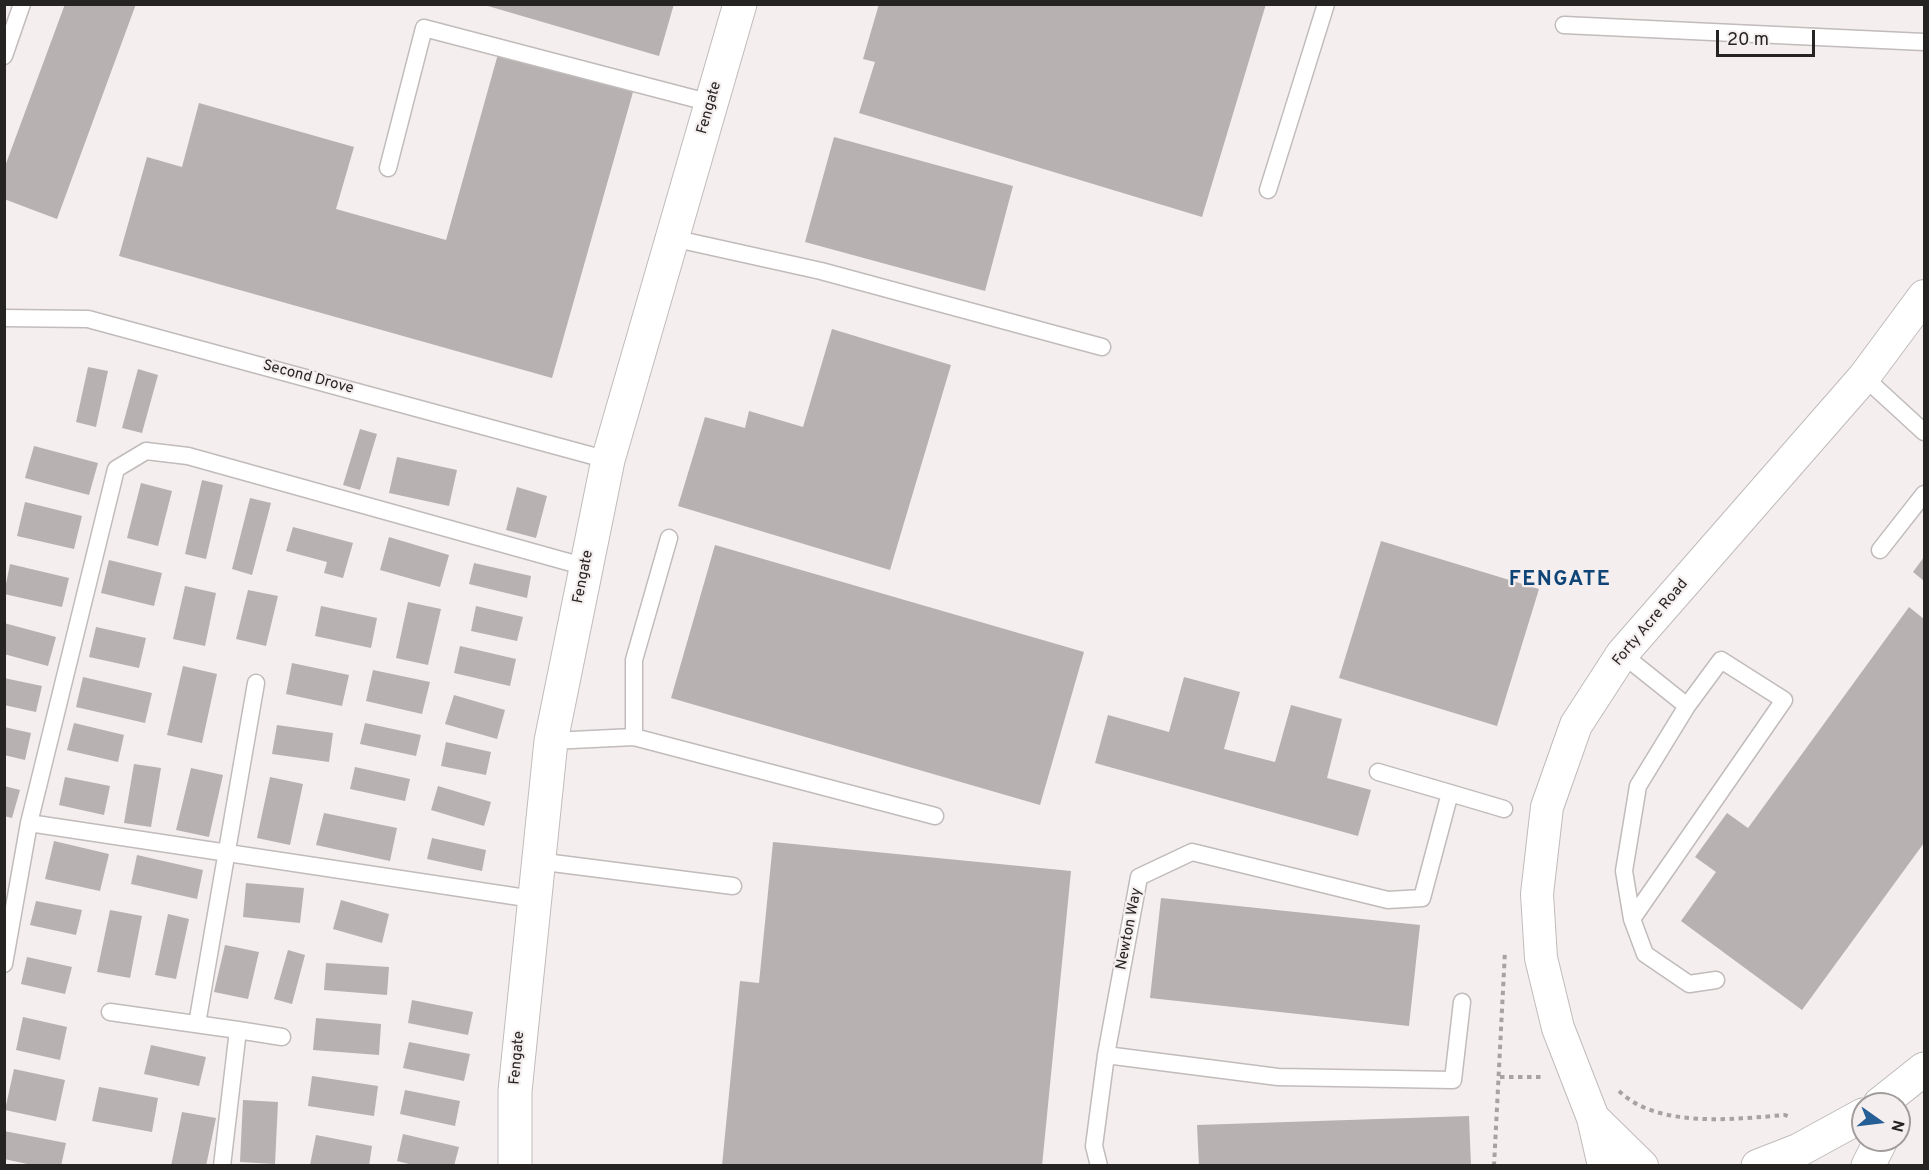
<!DOCTYPE html>
<html>
<head>
<meta charset="utf-8">
<style>
	body { margin:0 }
	#map { position:relative; width:1929px; height:1170px; overflow:hidden; background:#f4eeee; font-family:Overpass,sans-serif }
	canvas { display:block }
	.frame { position:absolute; inset:0; border:6px solid #262323; pointer-events:none }
	.north { position:absolute; left:1851px; top:1092px; width:60px; height:60px; box-sizing:border-box; background:#f4eeee; border:2px solid #a29d9d; border-radius:50%; rotate:104deg; font-size:16px; font-weight:700; line-height:24px; text-align:center; color:#262323 }
	.north::after { content:''; display:block; margin:auto; width:21px; height:27px; background:#265e96; clip-path:polygon(50% 0,100% 100%,50% 72%,0 100%) }
	.scale { position:absolute; left:1716px; top:30px; width:99px; height:27px; box-sizing:border-box; border:3px solid #262323; border-top:0; padding-left:8px; font-size:18px; line-height:21px; white-space:nowrap; color:#262323; -webkit-text-stroke:4px #f4eeee; paint-order:stroke }
</style>
</head>
<body>
<div id="map">
<canvas width="1929" height="1170"></canvas>
<div class="frame"></div>
<div class="north">N</div>
<div class="scale">20 m</div>
</div>
<script>
const context = document.querySelector('canvas').getContext('2d');
context.lineJoin = 'round';
function fill(path, color) { context.fillStyle = color; context.fill(path, 'evenodd'); }
function stroke(path, color, width, dash) { context.strokeStyle = color; context.lineWidth = width; context.lineCap = dash ? 'butt' : 'round'; context.setLineDash(dash || []); context.stroke(path); }
function drawText(font, color, halo, rows, align = 'center') {
  context.font = font + ' Overpass,sans-serif'; context.lineWidth = 4.5; context.setLineDash([]); context.textBaseline = 'middle'; context.strokeStyle = halo; context.fillStyle = color; for (const [text, x, y, turn = 0] of rows) {
    context.save(); context.translate(x, y); context.rotate((+turn || 0) * Math.PI / 180); context.textAlign = isNaN(turn) ? turn : align; if (halo) context.strokeText(text, 0, 0); context.fillText(text, 0, 0); context.restore();
  }
}
const building = new Path2D(`
	M65,4H136L57,219L4,199V169Z
	M481,4H674L659,56Z
	M879,4H1266L1202,217L859,113L875,62L863,59Z
	M498,54L633,92L552,378L119,256L147,157L182,167L199,103L354,147L336,209L446,240Z
	M834,137L1013,186L985,291L805,242Z
	M832,329L951,365L890,570L678,506L705,417L745,428L749,411L803,427Z
	M88,367L108,371L96,427L76,422Z
	M138,369L158,375L142,433L122,428Z
	M360,429L377,434L360,490L343,485Z
	M34,446L98,463L89,495L25,478Z
	M397,457L457,470L449,506L389,493Z
	M202,480L223,485L206,559L185,554Z
	M141,483L172,491L158,546L127,538Z
	M517,487L547,496L536,538L506,530Z
	M250,498L271,503L252,575L232,569Z
	M25,502L82,516L74,549L17,536Z
	M293,527L353,543L343,578L324,573L327,562L286,551Z
	M389,537L449,555L440,587L380,570Z
	M1381,541L1539,589L1497,726L1339,678Z
	M715,545L1084,652L1040,805L671,698Z
	M1924,557V581L1913,572Z
	M109,560L162,573L154,606L101,593Z
	M474,563L531,576L527,598L469,584Z
	M10,564L69,578L62,607L4,594Z
	M185,586L216,593L205,646L173,639Z
	M248,590L278,596L266,646L236,639Z
	M408,602L441,609L428,665L396,658Z
	M321,606L377,618L371,648L315,636Z
	M476,606L523,617L517,641L471,631Z
	M1909,607L1924,619V843L1802,1010L1681,921L1716,872L1695,857L1727,813L1748,828Z
	M4,623L56,637L48,666L4,654Z
	M96,627L146,638L139,668L89,657Z
	M460,646L516,659L510,686L454,673Z
	M292,663L349,675L342,706L286,694Z
	M183,666L217,674L202,743L167,735Z
	M373,670L430,682L422,714L366,701Z
	M83,677L152,693L145,723L76,707Z
	M1184,677L1240,692L1224,749L1275,762L1291,705L1342,719L1327,778L1371,790L1358,836L1095,763L1108,715L1169,732Z
	M4,678L42,686L36,712L4,705Z
	M454,695L505,710L497,739L445,724Z
	M74,723L124,735L118,762L67,750Z
	M365,723L421,735L416,756L360,744Z
	M277,725L333,733L329,762L272,754Z
	M4,727L31,733L25,760L4,755Z
	M446,742L491,752L486,775L441,766Z
	M134,764L161,768L151,827L124,823Z
	M355,767L410,779L405,801L350,789Z
	M191,768L223,775L209,837L176,830Z
	M65,777L110,786L104,815L59,805Z
	M270,777L303,784L290,845L257,838Z
	M4,786L20,790L12,818L4,816Z
	M438,786L491,802L484,826L431,810Z
	M324,813L397,828L390,861L316,845Z
	M432,838L486,850L482,871L427,859Z
	M54,841L109,854L100,891L45,879Z
	M773,842L1071,871L1042,1166H722L740,981L759,983Z
	M137,855L203,870L197,899L131,884Z
	M246,883L304,888L300,923L243,917Z
	M1161,898L1420,925L1409,1026L1150,998Z
	M341,900L389,914L382,943L333,929Z
	M36,901L82,910L76,935L30,925Z
	M110,910L142,916L130,978L97,972Z
	M168,914L189,919L176,979L155,975Z
	M225,945L259,952L248,999L214,992Z
	M288,950L305,955L292,1004L274,999Z
	M27,957L72,967L65,994L21,984Z
	M326,963L389,967L387,995L324,990Z
	M412,1000L473,1012L468,1035L408,1023Z
	M23,1017L67,1027L60,1060L16,1050Z
	M316,1018L381,1024L379,1055L313,1050Z
	M409,1042L470,1054L464,1081L403,1068Z
	M151,1045L206,1057L199,1086L144,1074Z
	M14,1069L65,1080L56,1121L5,1110Z
	M312,1076L378,1086L374,1116L308,1106Z
	M99,1087L158,1098L152,1132L92,1121Z
	M405,1090L460,1101L455,1126L400,1114Z
	M243,1100L278,1102L275,1164L240,1162Z
	M182,1112L216,1118L206,1166H171Z
	M1469,1116L1471,1166H1199L1197,1125Z
	M4,1131L66,1143L61,1166H37L4,1159Z
	M403,1134L459,1147L454,1166H417L397,1161Z
	M316,1135L372,1146L369,1166L310,1165Z`);
const path = new Path2D(`
	M1500,1077H1542
	M1619,1091C1658,1129 1735,1119 1785,1115L1790,1117
	M1494,1166L1505,951`);
const service = new Path2D(`
	M1564,25L1924,42
	M4,56L22,4
	M388,168L424,28L711,103
	M1268,190L1326,4
	M672,238L821,271L1102,347
	M4,318L88,319L608,460
	M1864,377L1924,432
	M1880,550L1924,494
	M1622,654L1687,706L1721,660L1784,700L1632,919L1624,871L1638,786L1687,706
	M634,737L935,816
	M551,741L634,737V660L669,538
	M1378,772L1450,793
	M29,823L533,899
	M537,861L733,886
	M1632,919L1645,954L1689,984L1716,980
	M4,964L29,823L116,469L146,451L188,456L586,567
	M110,1012L238,1030L222,1166
	M197,1024L256,683
	M238,1030L282,1037
	M1106,1055L1278,1077L1453,1080L1462,1002
	M1099,1166L1094,1146L1106,1055L1139,877L1192,852L1388,900L1422,898L1450,793L1504,809`);
const minor = new Path2D(`
	M1593,1118L1642,1166
	M1604,1166L1593,1118L1558,1028L1541,958L1537,894L1547,807L1576,725L1622,654L1864,377L1924,296`);
const tertiary = new Path2D(`
	M1880,1104L1924,1069
	M515,1166V1091L551,741L608,460L740,4
	M1758,1166L1799,1150L1863,1115
	M1868,1166L1881,1140`);
const streetNames = [
	["Fengate",710,108,-74],
	["Second Drove",308,378,15],
	["Fengate",584,577,-79],
	["Forty Acre Road",1651,623,-50],
	["Newton Way",1130,929,-79],
	["Fengate",518,1058,-85]
];
const districtNames = [
	["FENGATE",1560,581]
];
fill(building, '#b7b1b1');
stroke(service, '#c1bbbb', 19);
stroke(minor, '#c1bbbb', 34);
stroke(tertiary, '#c1bbbb', 35);
stroke(path, '#a8a3a3', 4, [4.5, 4.5]);
stroke(service, '#fff', 16);
stroke(minor, '#fff', 32);
stroke(tertiary, '#fff', 33);
drawText('15px', '#262323', '#f4eeee', streetNames);
context.letterSpacing = '1.5px';
drawText('bold 21px', '#0f4476', '#f4eeee', districtNames);
context.letterSpacing = '0px';
</script>
</body>
</html>
